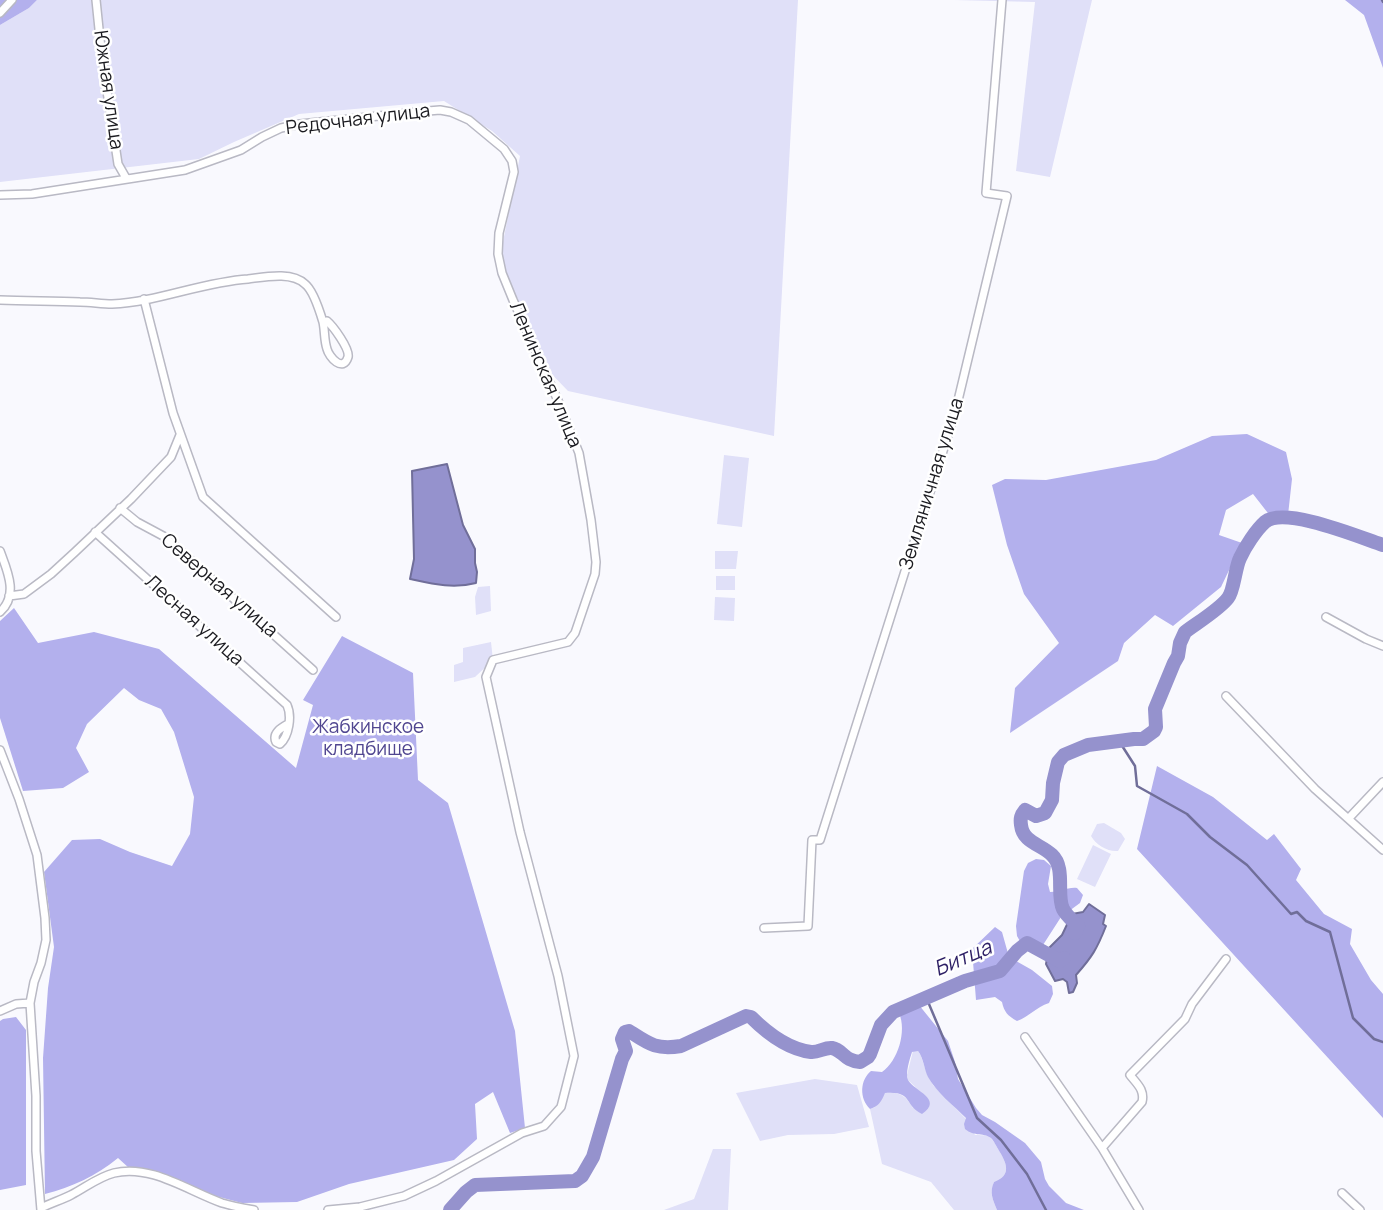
<!DOCTYPE html>
<html>
<head>
<meta charset="utf-8">
<style>
	body { margin:0 }
	canvas { display:block; background:#f9f9fe }
</style>
</head>
<body>
<canvas width="1383" height="1210"></canvas>
<script>
const context = document.querySelector('canvas').getContext('2d');
context.lineJoin = 'round';
function fill(path, color) { context.fillStyle = color; context.fill(path, 'evenodd'); }
function stroke(path, color, width, dash) { context.strokeStyle = color; context.lineWidth = width; context.lineCap = dash ? 'butt' : 'round'; context.setLineDash(dash || []); context.stroke(path); }
function drawText(font, color, halo, rows, align = 'center') {
  context.font = font + ' Manrope,sans-serif'; context.lineWidth = 5; context.setLineDash([]); context.textBaseline = 'middle'; context.strokeStyle = halo; context.fillStyle = color; for (const [text, x, y, turn = 0] of rows) {
    context.save(); context.translate(x, y); context.rotate((+turn || 0) * Math.PI / 180); context.textAlign = isNaN(turn) ? turn : align; if (halo) context.strokeText(text, 0, 0); context.fillText(text, 0, 0); context.restore();
  }
}
const green = new Path2D(`
	M37,0H798L774,436L568,391L541,363L500,257L520,156L492,131L444,101L299,114L234,142L199,159L0,182V25L29,8Z
	M954,0H1092L1050,177L1016,171L1035,2Z
	M724,455L749,458L742,527L717,524Z
	M715,551H738L736,569H715Z
	M716,576H735V590H716Z
	M490,586L491,611L476,615L475,597L478,587Z
	M715,597L735,598L734,621L714,620Z
	M491,642L493,660L475,677L454,682V665L463,662V648Z
	M1104,823L1121,833L1125,839L1118,851C1108,852 1096,845 1091,836L1097,824Z
	M1093,845L1111,854L1095,887L1077,879Z
	M913,1051H918L921,1056L927,1074L933,1085L966,1119L975,1135C976,1135 986,1135 987,1136C993,1138 995,1144 998,1149C1006,1162 1013,1175 994,1182C989,1192 993,1200 997,1210H954L931,1182L882,1164L870,1109L875,1107L885,1093C900,1092 905,1095 913,1108L929,1100L908,1080L907,1075Z
	M815,1079L857,1085L869,1127L834,1134L788,1135L760,1141L736,1093Z
	M713,1149H731L728,1210H664L694,1199Z`);
const forest = new Path2D(`
	M0,0H37L29,8L0,25Z
	M1345,0H1383V68L1364,15Z
	M1247,434L1286,452L1292,479L1288,515L1271,517L1253,494L1226,510L1219,535L1242,543L1221,587L1173,626L1155,615L1124,643L1118,661L1010,733L1015,688L1059,643L1024,594L1007,545L992,485L1005,479L1046,480L1156,460L1212,436Z
	M14,608L38,643L94,632L159,649L296,768L313,705L303,700L342,636L413,673L418,780L448,803L515,1031L525,1128L510,1133L493,1092L475,1104L477,1139L454,1160L349,1184L297,1202L242,1203L204,1193L139,1168H129L118,1158C96,1176 72,1187 45,1194L43,1058L48,988L54,947L44,872L72,840L100,839L130,852L172,866L190,834L194,797L174,732L161,709L139,700L124,688L87,724L76,748L89,772L63,788L23,791L0,718V621Z
	M1157,766L1213,797L1267,840L1274,834L1301,869L1296,880L1324,914L1352,929L1350,944L1371,980L1383,994V1118L1137,849Z
	M1036,859L1044,860L1051,866L1048,884L1050,892C1061,892 1067,887 1077,888L1083,895L1080,903L1061,917L1043,945L1036,949L1028,948L1021,943L1017,936L1016,926L1024,871L1028,863Z
	M995,927L1002,932L1009,957L1032,970L1052,986L1053,994L1049,1003C1036,1007 1029,1017 1017,1021C1008,1016 1004,1012 1002,1002L995,997L976,1000L972,949Z
	M919,1005L948,1041L955,1062L958,1079L976,1108L982,1115L995,1122L1025,1143L1041,1162L1045,1179L1049,1186L1066,1203L1084,1210H997C993,1200 989,1192 994,1182C1013,1175 1006,1162 998,1149C997,1147 993,1140 992,1139C985,1132 974,1137 965,1129L964,1124L966,1118C953,1105 937,1093 928,1077C924,1069 924,1059 918,1051L912,1052C910,1058 905,1073 908,1080C914,1091 944,1099 922,1114C903,1105 914,1091 885,1093C881,1102 879,1106 870,1109C859,1098 860,1080 871,1071L882,1072C898,1061 907,1031 899,1013Z
	M16,1017L26,1030V1185L0,1190V1021L3,1019Z`);
const water = new Path2D(`
	M447,464L463,525L475,549V563L477,572L476,583C453,589 433,584 410,579L414,559L412,471Z
	M1089,904L1105,915L1103,924L1106,926C1097,949 1092,957 1076,975L1077,983L1073,992L1069,993L1067,982L1063,979L1055,981L1046,964L1049,948L1062,935L1072,914L1083,912Z`);
const stream = new Path2D(`
	M1382,0L1383,2
	M1119,741L1135,766L1137,786L1187,814L1210,837L1247,865L1291,914L1297,912L1306,921L1330,932L1353,1018L1374,1039L1383,1042
	M926,997L977,1118L1001,1140L1027,1174L1046,1210`);
const river = new Path2D(`
	M1075,933L1078,926C1073,921 1066,915 1063,909C1056,895 1066,868 1052,855C1041,844 1023,843 1021,825C1020,818 1021,815 1025,810L1036,816L1045,813L1052,800L1053,783L1058,762L1064,755L1088,745L1134,739H1143L1154,731L1156,727L1155,709L1174,663L1178,656L1180,643L1185,632C1197,623 1220,609 1228,598C1234,591 1235,568 1240,558C1245,547 1256,530 1265,522C1285,506 1359,537 1383,545
	M450,1210L466,1192L475,1185L575,1181L582,1176L593,1157L622,1059L626,1051L622,1039L625,1032L629,1031C649,1044 656,1050 681,1046L746,1016L751,1017C767,1033 787,1049 811,1052C818,1053 825,1047 832,1048C843,1050 844,1061 860,1062L868,1057L870,1054L881,1025L893,1012L965,981L1000,971L1017,951L1027,943L1060,961L1064,958`);
const street = new Path2D(`
	M96,0L102,58L118,164L126,178
	M0,13L12,0
	M0,195L32,194L185,170L241,150L262,137L281,128L300,124L428,111L440,110L451,112L469,120L504,149L512,161L514,172L499,233L498,254L502,273L513,300L559,403L579,453L591,520L596,562L595,574L575,633L568,642L493,660L486,677L520,832L558,976L574,1056L561,1107L544,1126L522,1133L436,1181L404,1196L360,1207L328,1210
	M144,299L173,413L203,497L336,617
	M0,300C27,301 53,301 80,302C91,302 101,304 112,304C158,302 202,282 248,279C264,277 292,271 305,284C313,290 320,312 323,322C325,331 324,340 327,349C329,357 343,373 348,357C350,349 333,326 327,321L323,322
	M120,508L137,522L165,537L313,670
	M95,532L287,705C292,716 289,736 280,744L276,742C272,733 281,728 288,724
	M0,551C7,570 19,595 0,612
	M9,596L24,594L51,574L75,552L131,499L171,457L180,435
	M1326,617L1366,639L1383,646
	M1226,696L1315,789L1383,850
	M0,750L19,799L37,855L45,918L46,940L41,963L34,982L30,1003L36,1096V1151L41,1210
	M1349,818L1383,782
	M764,928L808,926L812,840H820L955,413L1007,196L986,193L1002,0
	M0,1011L16,1004L30,1003
	M1025,1037L1102,1148L1139,1210
	M1102,1148L1142,1102C1145,1090 1137,1084 1130,1075L1185,1019L1192,1004L1226,959
	M1342,1193L1360,1210
	M41,1208C51,1203 61,1200 71,1195C85,1188 98,1177 114,1173C151,1164 188,1191 222,1203C232,1206 243,1208 254,1210`);
const streetNames = [
	["Южная улица",108,90,82],
	["Редочная улица",358,120,-7],
	["Ленинская улица",545,375,67],
	["Земляничная улица",932,484,-73],
	["Северная улица",219,586,41],
	["Лесная улица",194,621,42]
];
const parkNames = [
	["Жабкинское",368,728],
	["кладбище",368,750]
];
const waterNames = [
	["Битца",963,959,-23]
];
fill(green, '#e0e0f8');
fill(forest, '#b3b0ed');
fill(water, '#9592cd');
stroke(water, '#706e99', 2);
stroke(stream, '#706e99', 2.5);
stroke(river, '#9592cd', 14);
stroke(street, '#b9b9c4', 10);
stroke(street, '#fff', 7);
drawText('19px', '#1b1b20', '#fff', streetNames);
drawText('19px', '#504690', '#fff', parkNames);
drawText('italic 21px', '#2d1f65', '#fff', waterNames);
</script>
</body>
</html>
